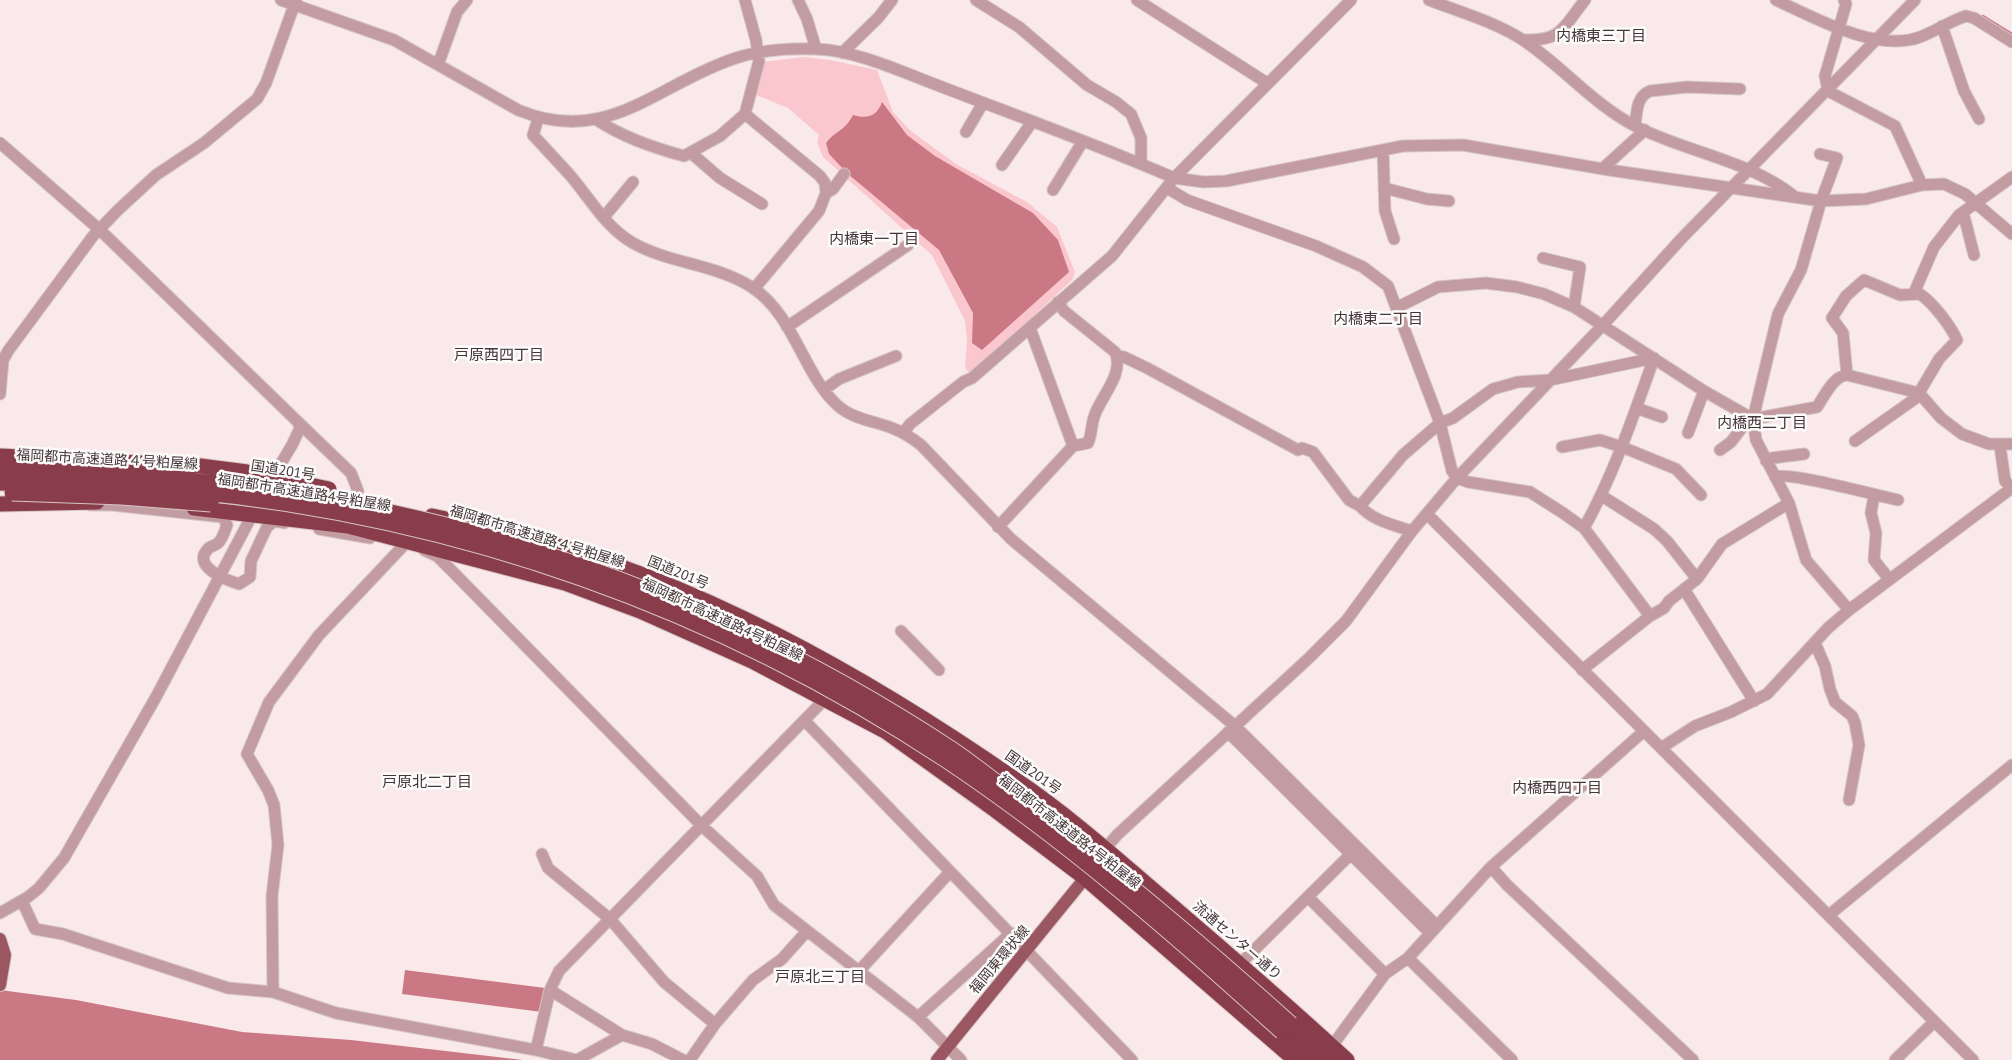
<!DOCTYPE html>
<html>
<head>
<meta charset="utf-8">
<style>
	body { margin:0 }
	canvas { display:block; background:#fae9ea }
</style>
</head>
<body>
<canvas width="2012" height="1060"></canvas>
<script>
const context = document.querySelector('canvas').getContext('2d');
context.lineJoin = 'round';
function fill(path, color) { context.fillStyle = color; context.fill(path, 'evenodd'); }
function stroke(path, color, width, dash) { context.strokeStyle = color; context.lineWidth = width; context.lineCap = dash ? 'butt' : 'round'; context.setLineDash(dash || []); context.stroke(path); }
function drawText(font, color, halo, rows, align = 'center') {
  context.font = font + ' "PT Sans","Noto Sans JP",sans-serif'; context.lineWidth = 5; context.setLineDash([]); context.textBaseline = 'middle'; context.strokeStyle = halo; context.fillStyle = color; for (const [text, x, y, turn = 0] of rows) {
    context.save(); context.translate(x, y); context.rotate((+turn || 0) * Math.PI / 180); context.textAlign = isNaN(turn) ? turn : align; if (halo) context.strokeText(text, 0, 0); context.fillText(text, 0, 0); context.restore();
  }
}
const green = new Path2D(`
	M803,57L830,60L877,70L893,112L911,131L956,164L1027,202L1057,227L1075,272L1072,280L971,374L965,368L967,340L965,321L932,255L823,157L817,142L819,135L788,108L754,94L763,62Z`);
const water = new Path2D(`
	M882,102L907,135L935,156L1033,213L1058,240L1069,272L982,350L972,343L973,313L939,250L848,174L829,154L826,143C835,131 845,131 853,115C866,119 877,117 882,102Z
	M405,970L545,988L542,1012L402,994Z
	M0,990L76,1000L242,1032L351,1040L523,1060H0Z`);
const stream = new Path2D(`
	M1983,16L2012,34`);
const minor = new Path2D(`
	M281,0L394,40L518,110C607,147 656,85 733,59C759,50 789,48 816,49C856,50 904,73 942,87C1020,117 1098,145 1174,178L1204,182L1226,181L1403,146L1463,145L1609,170L1821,201L1866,199L1922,185L1944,184L1965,194L2012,234
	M798,0L807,19L816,49
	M976,0L1019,27L1087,85L1116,102L1131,114L1141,138V164
	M1137,0L1267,83
	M1429,0C1460,12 1495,22 1523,40C1562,66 1593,104 1635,126C1685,152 1749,160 1794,196
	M1776,0C1815,18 1877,53 1920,37C1936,31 1950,21 1966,16L1974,18L2012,42
	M1844,0L1846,4L1825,76L1828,91L1895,126L1922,185
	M1942,26L1964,91L1979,119
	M1523,40C1562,41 1562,29 1585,0
	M842,53L878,18L892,0
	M438,65L457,12L467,0
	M745,114L820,176L825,183L826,193L819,211L754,289
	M538,119L533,135C545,148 557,161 569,174C589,197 606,228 633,243C670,264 717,264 753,288C793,315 802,369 834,402C850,419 871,420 892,428C903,432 912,438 921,445L1011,539L1235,726L1436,925
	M597,120C624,138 654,148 684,156L720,136L745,114L759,61L756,40L745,0
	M1635,126C1637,112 1636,97 1650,91L1687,87L1740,89
	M966,132L983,103
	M0,143L100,230L298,422L351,473L358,491
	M1383,150L1385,211L1394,239
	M691,153L720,178L762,204
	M1820,154L1837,158L1821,201L1801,270L1778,314L1753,419L1756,440L1789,503L1806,560L1849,610
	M1002,165L1032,122
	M1602,169L1645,130
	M1167,188L1187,200L1316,246L1363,267L1388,286L1440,423L1452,471L1457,478L1468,482L1530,492L1563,513L1584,528L1650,616
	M1384,188L1427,199L1449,201
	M1053,190L1083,141
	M826,193L833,189L844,174
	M1963,212L1974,255
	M604,217L633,182
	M1543,258L1580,267L1574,307
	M1914,293L1934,247L1959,215L2012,177
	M1058,302L1064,311L1115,352C1125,374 1100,397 1094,417C1091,426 1092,434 1088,443L1073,446
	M1398,307L1438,287L1486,283L1517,287L1544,294L1574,307L1704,391L1753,419L1817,407C1824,397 1833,376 1847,375L1919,393L1941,418L1962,434L1989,444H2012
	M787,327L908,245
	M1117,356L1124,357L1147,368L1298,450L1302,448L1313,452L1349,500L1360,506
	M1847,375L1843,333L1832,318L1846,296L1864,280L1900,295L1920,294C1934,304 1950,325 1957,340L1939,359L1916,398L1855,441
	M825,389L839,379L896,356
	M0,394L3,360L8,351L93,236L118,210L156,175L204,143L257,99L266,83L296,0
	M1636,408L1662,417
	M904,432L910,424L963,382L972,378L1112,256L1174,178L1351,0
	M1688,433L1704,391
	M2000,446L2005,481L2012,488
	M1562,447L1600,440L1622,447L1676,469L1701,495
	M1720,450L1731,442L1750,417
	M1766,461L1772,458L1804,454
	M1775,477C1787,471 1879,496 1898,500
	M1874,495L1871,513L1876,533L1874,560L1889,579
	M1602,496L1654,529L1667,541L1697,579
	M90,505H112L223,517L227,525C225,531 222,540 218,543C215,546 210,546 208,549C191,566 226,580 239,584L250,577L251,561L267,527L274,521L284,523
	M1427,514L1973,1060
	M998,527L1073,446L1030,328
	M1584,528C1614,474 1633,417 1654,358
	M319,529L370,538
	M1412,531C1394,525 1373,521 1360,506L1403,455L1440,423L1453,418L1493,389L1518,382L1550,380L1654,358
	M424,550L437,556L456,575L702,826L757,876L774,905L918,1017L961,1060
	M1684,589L1754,701
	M901,631L939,670
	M1815,643L1825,666L1830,689L1835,702L1852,716L1855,723L1859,745L1849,800
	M1582,670L1650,616L1664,608L1669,601L1697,579L1722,544L1789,503
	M805,721L1132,1060
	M1228,732L1429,932
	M1661,748L1695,726L1731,712L1767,694L1828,628L1849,610L2012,488
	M542,854L548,868L610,919L664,982L715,1024
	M1100,855L1117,835L1309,658L1346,621L1412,531L1457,478L1603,325L1682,238L1915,0
	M1491,867L1507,885L1693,1060
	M1308,897L1385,974
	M22,901L35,929L63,934L228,988L273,992L336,1013L536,1050L577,1060L622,1035
	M0,913L28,897L39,888L64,858L156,697L268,485L292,445L300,428L298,422
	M1829,915L2012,765
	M1408,958L1512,1060
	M1240,964L1356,849
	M859,971L949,873
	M273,992L272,896L278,845L274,805L268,790L247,754L269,702L319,635L405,544
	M918,1017L1011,933
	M1332,1046L1385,974L1408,958L1491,867L1644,731
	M536,1050L550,990
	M683,1060L652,1044L622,1035L550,990L559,971L824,700
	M690,1060L715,1024L753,980L782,959L807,931
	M1895,1060L1934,1022`);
const major = new Path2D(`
	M0,939L5,955L0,985
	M937,1060L1085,878`);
const highway = new Path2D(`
	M0,504L97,502
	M194,508L348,526L565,583L640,611L754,662L885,731L995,810L1085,878L1295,1060
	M432,516C461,522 489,528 517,535C695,579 866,676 1016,780C1068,815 1116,858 1164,899C1226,952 1287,1005 1347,1060
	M1291,1024L1330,1060
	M1282,1032L1313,1060`);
const highwayBridge = new Path2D(`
	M0,456L200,466L247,472L329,489
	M0,471C344,471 665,560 953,750C975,765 996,782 1017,798C1113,868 1203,945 1291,1024
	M0,483C62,484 125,484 187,491C459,517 718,609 946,760C1066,840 1175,935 1282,1032
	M12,493L122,497L211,504`);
const streetNames = [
	["福岡都市高速道路４号粕屋線",107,460,3],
	["国道201号",283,471,9],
	["福岡都市高速道路4号粕屋線",304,493,9],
	["福岡都市高速道路４号粕屋線",537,537,17],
	["国道201号",678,573,22],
	["福岡都市高速道路4号粕屋線",722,620,25],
	["国道201号",1033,773,35],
	["福岡都市高速道路4号粕屋線",1069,832,38],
	["流通センター通り",1237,941,41],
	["福岡東環状線",1000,960,-50]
];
const neighbourhoodNames = [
	["内橋東三丁目",1601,37],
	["内橋東一丁目",874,240],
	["内橋東二丁目",1378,320],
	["戸原西四丁目",499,356],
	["内橋西二丁目",1762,424],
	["戸原北二丁目",427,783],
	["内橋西四丁目",1557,789],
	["戸原北三丁目",820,978]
];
fill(green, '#fbc7ce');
fill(water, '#cb7885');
stroke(stream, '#cb7885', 2.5);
stroke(minor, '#d6c5c6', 13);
stroke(major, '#d6c5c6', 14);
stroke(highway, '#d6c5c6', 17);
stroke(minor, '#c39ca1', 11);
stroke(major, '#9a5761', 12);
stroke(highway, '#893d4b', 15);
stroke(highwayBridge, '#d6c5c6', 17, []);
stroke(highwayBridge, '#893d4b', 15);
drawText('14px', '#453537', '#fbfbfb', streetNames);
drawText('15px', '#453537', '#fbfbfb', neighbourhoodNames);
</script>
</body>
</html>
